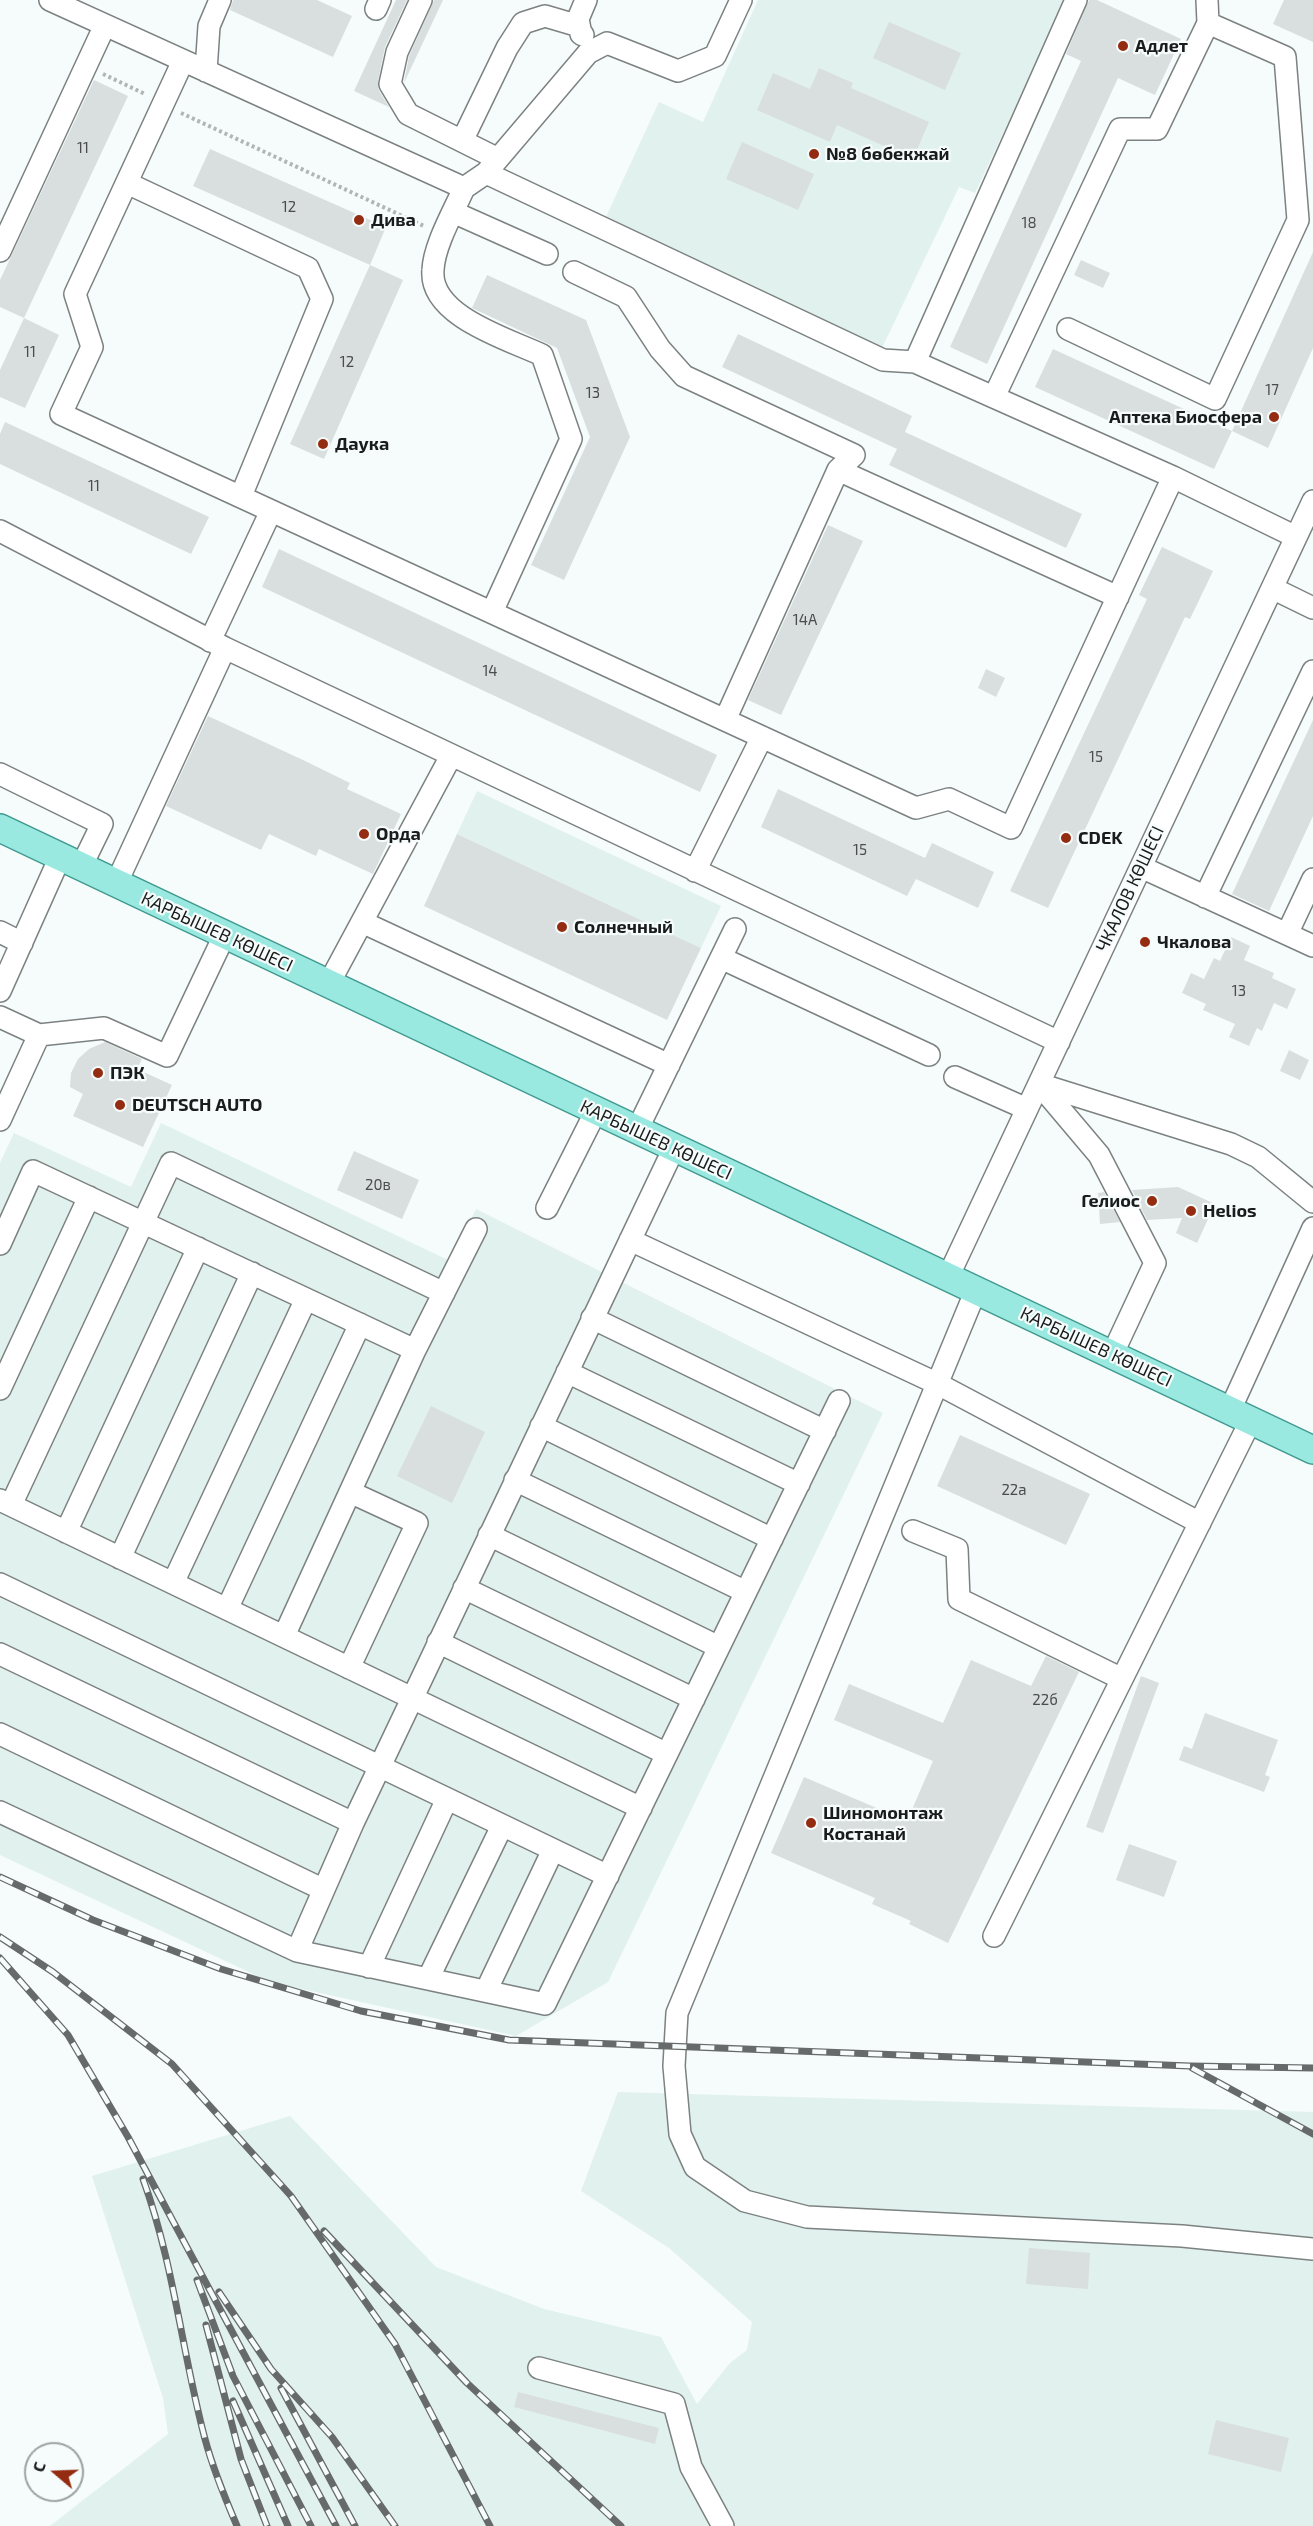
<!DOCTYPE html>
<html>
<head>
<meta charset="utf-8">
<style>
	body { margin:0 }
	#map { position:relative; width:1313px; height:2526px; overflow:hidden; background:#f5fcfb; font-family:"Exo 2",sans-serif }
	canvas { display:block }
	.north { position:absolute; left:24px; top:2442px; width:60px; height:60px; box-sizing:border-box; background:#f5fcfb; border:2px solid #9da2a2; border-radius:50%; rotate:289deg; font-size:16px; font-weight:700; line-height:24px; text-align:center; color:#1a1c1c }
	.north::after { content:''; display:block; margin:auto; width:21px; height:27px; background:#942c12; clip-path:polygon(50% 0,100% 100%,50% 72%,0 100%) }
</style>
</head>
<body>
<div id="map">
<canvas width="1313" height="2526"></canvas>
<div class="north">С</div>
</div>
<script>
const context = document.querySelector('canvas').getContext('2d');
context.lineJoin = 'round';
function fill(path, color) { context.fillStyle = color; context.fill(path, 'evenodd'); }
function stroke(path, color, width, dash) { context.strokeStyle = color; context.lineWidth = width; context.lineCap = dash ? 'butt' : 'round'; context.setLineDash(dash || []); context.stroke(path); }
function drawText(font, color, halo, rows, align = 'center') {
  context.font = font + ' "Exo 2",sans-serif'; context.lineWidth = 4.5; context.setLineDash([]); context.textBaseline = 'middle'; context.strokeStyle = halo; context.fillStyle = color; for (const [text, x, y, turn = 0] of rows) {
    context.save(); context.translate(x, y); context.rotate((+turn || 0) * Math.PI / 180); context.textAlign = isNaN(turn) ? turn : align; if (halo) context.strokeText(text, 0, 0); context.fillText(text, 0, 0); context.restore();
  }
}
const built = new Path2D(`
	M758,0H1066L975,193L959,187L882,348L605,219L659,102L703,122Z
	M477,791L721,906L701,948L457,834Z
	M161,1123L450,1261L476,1209L883,1413L608,1982L516,2036L270,1982L0,1855V1163L14,1133L131,1187Z
	M618,2092L1313,2112V2526H50L168,2434L163,2398L92,2176L290,2116L436,2267L544,2309L661,2337L697,2404L730,2363L747,2350L752,2322L669,2248L581,2191Z`);
const building = new Path2D(`
	M233,0H317L352,16L333,57L230,10Z
	M396,0H407L385,47L378,81L379,91L389,107L354,91Z
	M434,0H443L404,83L409,56Z
	M1089,0H1097L1181,39L1155,95L1118,78L987,364L950,347L1081,61L1066,54Z
	M1284,0H1313V42L1273,24Z
	M889,22L961,53L945,90L873,58Z
	M819,68L853,83L851,88L929,122L913,159L837,125L830,142L757,110L773,73L810,89Z
	M94,80L128,96L24,318L0,307V280Z
	M742,142L814,174L798,210L726,179Z
	M210,149L386,227L370,265L193,186Z
	M1313,252V348L1268,448L1232,431Z
	M1081,260L1110,273L1103,288L1074,275Z
	M370,265L403,280L324,459L290,444Z
	M487,275L586,320L630,437L564,580L531,565L590,437L557,348L472,308Z
	M24,318L59,335L25,408L0,397V370Z
	M738,334L912,416L905,432L1082,514L1066,548L889,465L897,449L722,367Z
	M1053,349L1232,431L1214,469L1035,387Z
	M5,422L209,517L191,554L0,464V434Z
	M828,525L863,541L781,715L748,700Z
	M1162,547L1213,571L1190,619L1185,617L1048,908L1010,891L1147,599L1139,595Z
	M279,549L717,755L700,792L262,587Z
	M986,669L1005,678L996,697L978,688Z
	M208,716L303,760L350,783L347,789L401,814L373,874L319,849L316,856L269,834L261,850L166,806Z
	M1313,720V816L1269,911L1232,894Z
	M778,789L925,858L932,843L994,872L978,908L916,879L907,896L761,827Z
	M457,834L701,948L667,1020L424,906Z
	M1231,937L1250,946L1244,960L1274,973L1272,978L1296,989L1287,1009L1274,1003L1262,1031L1257,1028L1249,1046L1229,1037L1235,1024L1203,1010L1206,1004L1182,993L1191,973L1204,979L1214,958L1220,961Z
	M105,1042L142,1059L137,1069L172,1085L143,1147L73,1116L83,1094L70,1087L71,1073L78,1059L89,1049Z
	M1289,1050L1309,1060L1300,1080L1280,1071Z
	M354,1151L419,1180L402,1219L337,1190Z
	M1178,1187L1215,1204L1197,1243L1176,1233L1182,1218L1147,1220L1132,1190Z
	M1104,1192L1120,1222L1100,1224L1098,1193Z
	M431,1406L485,1432L452,1503L397,1476Z
	M960,1435L1090,1494L1066,1545L937,1486Z
	M1046,1656L1079,1672L948,1943L909,1924L911,1921L872,1904L875,1898L771,1853L804,1777L907,1821L933,1761L834,1720L849,1684L943,1723L971,1660L1031,1686Z
	M1141,1676L1159,1683L1103,1833L1086,1827Z
	M1205,1713L1278,1740L1265,1775L1270,1777L1264,1792L1179,1760L1184,1746L1192,1749Z
	M1129,1844L1177,1861L1164,1897L1116,1880Z
	M1029,2248L1090,2253L1088,2289L1026,2284Z
	M518,2392L659,2428L655,2444L514,2407Z
	M1216,2420L1289,2438L1281,2472L1208,2454Z`);
const path = new Path2D(`
	M103,74L145,94
	M181,113L424,226`);
const minor = new Path2D(`
	M50,0L464,188L486,173L588,53L607,43L678,71L715,56L741,0
	M421,0L397,52L390,84L408,114L498,159
	M376,9L380,0
	M583,35L581,34L578,19L586,0
	M183,61L75,294L92,347L61,414L916,808L949,799L1011,828L1173,477
	M206,71L209,26L220,0
	M462,141L507,48L523,23L545,16L579,26
	M486,173L883,360L915,362L1173,477L1296,537
	M127,183L308,268L322,299L241,496
	M464,188C454,211 434,245 433,270C429,316 508,339 542,355L571,439L492,612
	M453,212L547,254
	M0,251L105,25
	M574,272L626,297L660,349L684,376L854,455L838,470L725,720
	M1068,329L1215,399L1298,220L1285,57L1208,23
	M915,362L1076,0
	M994,397L1120,129H1157L1208,23L1207,0
	M838,470L1118,597
	M0,531L225,648L1059,1042
	M1272,588L1313,608
	M210,641L271,511
	M0,774L102,824L81,867
	M1141,867L1313,946
	M695,871L762,737
	M116,884L225,648
	M1205,897L1313,671
	M362,922L669,1065
	M0,932L22,943
	M1287,934L1313,879
	M721,958L929,1055
	M328,985L451,756
	M0,991L60,857
	M0,1017L39,1035
	M955,1077L1027,1109
	M1039,1084L1099,1155L1155,1263L1112,1355
	M1039,1084L1231,1144L1258,1157L1313,1202
	M0,1120L39,1035L104,1028L167,1056L224,936
	M637,1130L735,929
	M547,1208L596,1111
	M630,1240L938,1384L1200,1523
	M0,1244L33,1171L415,1350
	M948,1277L1313,501
	M976,1290L677,2013L674,2066L680,2134L695,2167L745,2201L807,2217L1182,2236L1313,2249
	M592,1318L825,1431
	M567,1372L799,1484
	M0,1389L89,1197
	M1230,1410L1313,1228
	M541,1426L772,1539
	M515,1480L746,1592
	M0,1500L641,1808
	M11,1505L171,1163L444,1293
	M913,1531L957,1549L959,1599L1122,1679
	M66,1532L198,1248
	M489,1535L719,1647
	M120,1558L252,1273
	M173,1583L306,1299
	M0,1584L608,1876
	M464,1588L694,1699
	M227,1609L360,1324
	M284,1636L415,1350L476,1229
	M438,1642L667,1754
	M0,1654L353,1823
	M349,1668L417,1523L350,1492
	M0,1734L322,1889
	M0,1812L297,1951L545,2004L839,1401
	M994,1936L1251,1420
	M297,1951L353,1823L674,1148
	M369,1967L447,1799
	M428,1979L502,1826
	M486,1991L553,1850
	M539,2368L674,2404L691,2467L723,2526`);
const major = new Path2D(`
	M0,828L1313,1450`);
const rail = new Path2D(`
	M0,1877L93,1920L221,1969L361,2011L509,2040L1190,2066L1313,2068
	M0,1937L53,1972L172,2064L291,2196L395,2344L490,2526
	M0,1958L68,2035L128,2137L336,2526
	M1192,2068L1313,2134
	M143,2179C174,2264 182,2353 205,2439C213,2469 225,2498 237,2526
	M324,2231L467,2383L621,2526
	M197,2280L233,2376L311,2526
	M219,2292L271,2369L332,2437L395,2526
	M206,2325L241,2459L267,2526
	M281,2388L355,2526
	M233,2401L288,2526`);
const markers = [
	[1123,46,6,"#942c12"],
	[814,154,6,"#942c12"],
	[359,220,6,"#942c12"],
	[1274,417,6,"#942c12"],
	[323,444,6,"#942c12"],
	[364,834,6,"#942c12"],
	[1066,838,6,"#942c12"],
	[562,927,6,"#942c12"],
	[1145,942,6,"#942c12"],
	[98,1073,6,"#942c12"],
	[120,1105,6,"#942c12"],
	[1152,1201,6,"#942c12"],
	[1191,1211,6,"#942c12"],
	[811,1823,6,"#942c12"]
];
const numberNames = [
	["11",83,148],
	["12",289,207],
	["18",1029,223],
	["11",30,352],
	["12",347,362],
	["17",1272,390],
	["13",593,393],
	["11",94,486],
	["14А",805,620],
	["14",490,671],
	["15",1096,757],
	["15",860,850],
	["13",1239,991],
	["20в",378,1185],
	["22а",1014,1490],
	["22б",1045,1700]
];
const poiNames = [
	["Адлет",1135,46],
	["№8 бөбекжай",826,154],
	["Дива",371,220],
	["Аптека Биосфера",1262,417,"right"],
	["Даука",335,444],
	["Орда",376,834],
	["CDEK",1078,838],
	["Солнечный",574,927],
	["Чкалова",1157,942],
	["ПЭК",110,1073],
	["DEUTSCH AUTO",132,1105],
	["Гелиос",1140,1201,"right"],
	["Helios",1203,1211],
	["Шиномонтаж",823,1813],
	["Костанай",823,1834]
];
const streetNames = [
	["ЧКАЛОВ КӨШЕСІ",1130,889,-65],
	["КАРБЫШЕВ КӨШЕСІ",217,932,25],
	["КАРБЫШЕВ КӨШЕСІ",656,1140,25],
	["КАРБЫШЕВ КӨШЕСІ",1096,1347,25]
];
fill(built, '#e1f1ee');
fill(building, '#d9dfde');
stroke(minor, '#7c8281', 24);
stroke(major, '#40988e', 30);
stroke(path, '#b0b6b5', 4, [3, 3]);
stroke(minor, '#fff', 21);
stroke(major, '#99e9e0', 27);
stroke(rail, '#676a6a', 7);
stroke(rail, '#f5fcfb', 4.5, [14]);
for (const [x, y, r, color] of markers) { const dot = new Path2D(); dot.arc(x, y, r, 0, 2 * Math.PI); context.fillStyle = color; context.fill(dot); stroke(dot, '#f5fcfb', 2); }
drawText('15px', '#4a4d4c', null, numberNames);
drawText('bold 18px', '#1a1c1c', '#f5fcfb', poiNames, 'left');
drawText('18px', '#1a1c1c', '#f5fcfb', streetNames);
</script>
</body>
</html>
